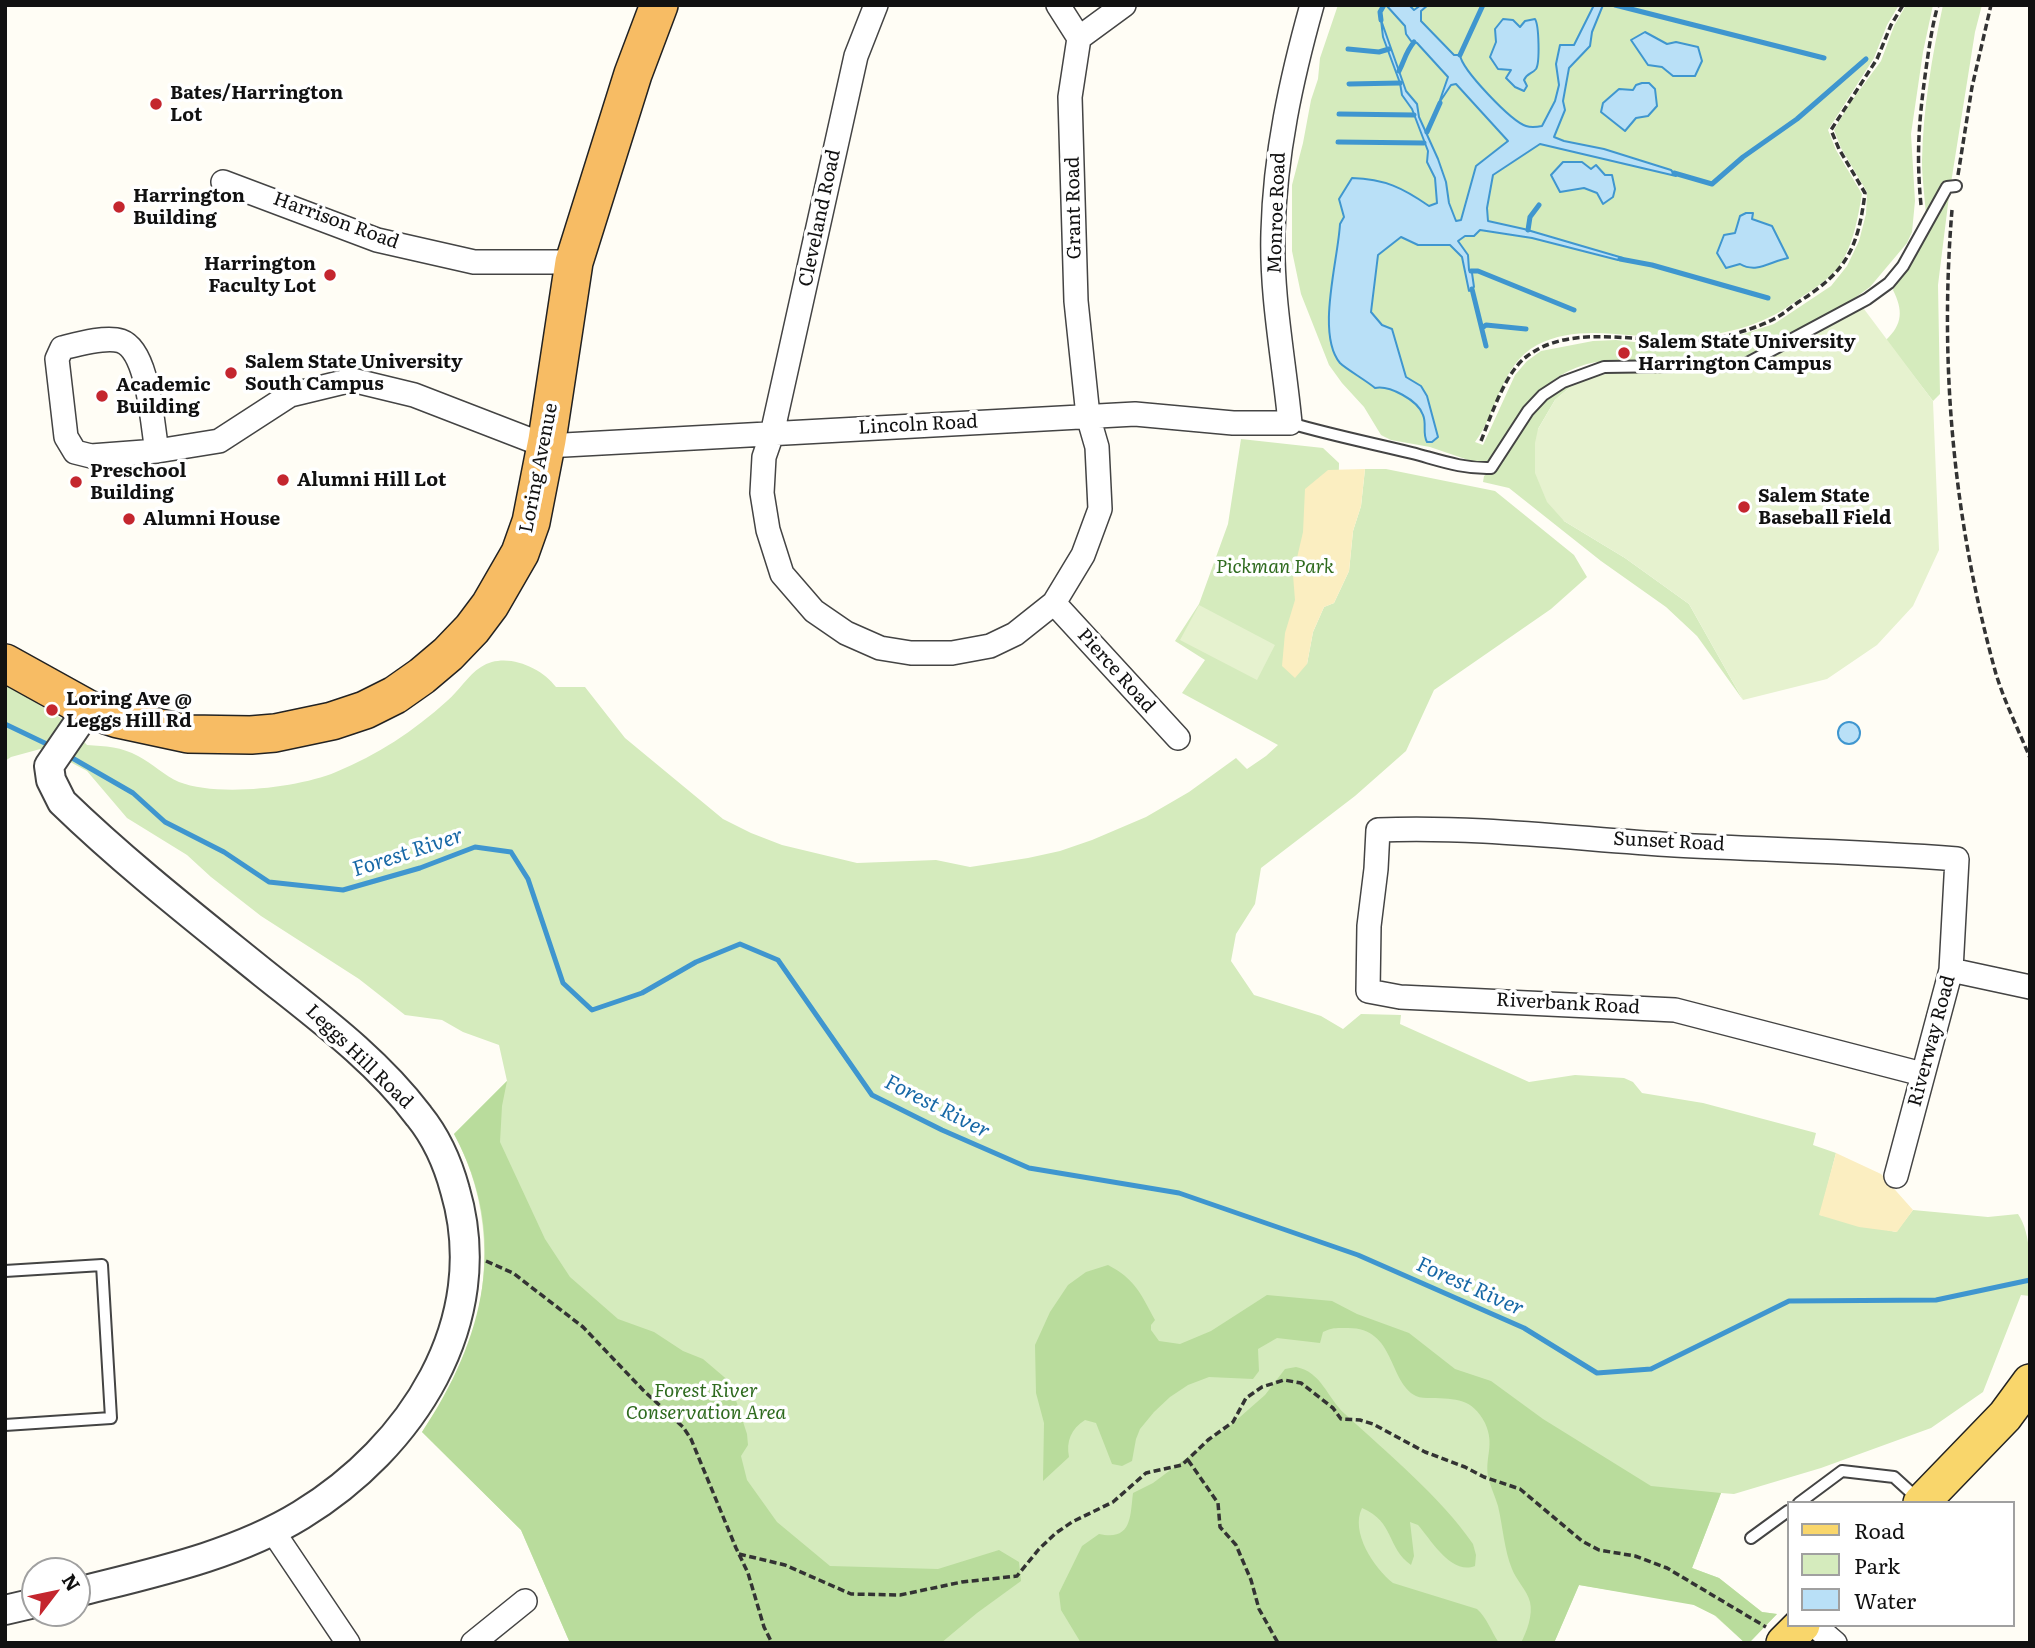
<!DOCTYPE html>
<html>
<head>
<meta charset="utf-8">
<style>
	body { margin:0 }
	#map { position:relative; width:2035px; height:1648px; overflow:hidden; background:#fffdf5; font-family:Literata,serif }
	canvas { display:block }
	.frame { position:absolute; inset:0; border:7px solid #111; pointer-events:none }
	.legend { position:absolute; left:1787px; top:1501px; width:228px; height:126px; box-sizing:border-box; background:#fff; border:2px solid #a0a0a0; margin:0; padding:9px 12px; list-style:none; font-size:21px; color:#111 }
	.legend li { display:flex; align-items:center; gap:14px; height:35px }
	.legend b { width:35px; border:2px solid #a0a0a0 }
	.north { position:absolute; left:21px; top:1557px; width:70px; height:70px; box-sizing:border-box; background:#fff; border:2px solid #a0a0a0; border-radius:50%; rotate:58deg; font-size:19px; font-weight:700; line-height:28px; text-align:center; color:#111 }
	.north::after { content:''; display:block; margin:auto; width:24px; height:32px; background:#c4262e; clip-path:polygon(50% 0,100% 100%,50% 72%,0 100%) }
</style>
</head>
<body>
<div id="map">
<canvas width="2035" height="1648"></canvas>
<div class="frame"></div>
<ul class="legend">
<li><b style="height:9px;background:#f9d66b"></b>Road</li>
<li><b style="height:19px;background:#d5ebbd"></b>Park</li>
<li><b style="height:19px;background:#b9e0f7"></b>Water</li>
</ul>
<div class="north">N</div>
</div>
<script>
const context = document.querySelector('canvas').getContext('2d');
context.lineJoin = 'round';
function fill(path, color) { context.fillStyle = color; context.fill(path, 'evenodd'); }
function stroke(path, color, width, dash) { context.strokeStyle = color; context.lineWidth = width; context.lineCap = dash ? 'butt' : 'round'; context.setLineDash(dash || []); context.stroke(path); }
function drawText(font, color, halo, rows, align = 'center') {
  context.font = font + ' Literata,serif'; context.lineWidth = 7; context.setLineDash([]); context.textBaseline = 'middle'; context.strokeStyle = halo; context.fillStyle = color; for (const [text, x, y, turn = 0] of rows) {
    context.save(); context.translate(x, y); context.rotate((+turn || 0) * Math.PI / 180); context.textAlign = isNaN(turn) ? turn : align; if (halo) context.strokeText(text, 0, 0); context.fillText(text, 0, 0); context.restore();
  }
}
const green = new Path2D(`
	M1338,5H1899L1887,25L1874,58L1828,130L1836,150L1862,194C1858,217 1854,240 1843,260C1834,276 1818,286 1803,296C1793,303 1783,311 1772,316C1743,331 1701,339 1668,338C1625,337 1578,324 1537,345C1500,365 1498,412 1475,442L1483,445L1515,375L1527,361L1541,351L1593,341L1616,340L1671,346L1715,343L1774,324L1831,286L1847,266L1859,241L1866,214L1867,192L1841,148L1834,130L1850,103L1881,61L1894,26L1906,5H1933L1923,52L1911,134L1915,201L1912,232L1907,243L1870,287L1845,305L1745,360L1596,362C1541,372 1516,419 1490,464H1480L1430,447L1391,440L1381,435L1364,407L1342,383L1329,365L1301,294L1292,251V185L1303,143L1311,100L1318,79L1320,58Z
	M1943,5H1982L1975,32L1951,183L1926,216C1925,198 1922,179 1922,161C1923,109 1932,56 1943,5Z
	M1949,196L1938,285L1940,394L1933,401L1886,340C1903,324 1903,310 1893,290Z
	M1576,382L1555,400L1538,429L1564,521L1625,558L1689,604L1743,700L1697,636L1666,607L1601,561L1509,488L1483,482L1484,476C1513,456 1522,417 1550,394C1557,388 1567,386 1576,382Z
	M1241,439L1323,448L1339,463L1337,575L1307,639V664L1313,632L1324,607L1334,603L1349,571L1353,531L1361,506L1365,469H1386L1495,491L1574,555L1587,577L1551,609L1434,690L1406,751L1355,796L1261,868L1255,904L1236,934L1231,961L1254,995L1321,1016L1343,1029L1361,1014L1401,1015L1400,1024L1529,1082L1575,1075L1624,1078L1633,1082L1642,1093L1703,1103L1816,1133L1813,1145L1836,1153L1820,1215L1896,1232L1913,1210L1988,1217L2018,1214C2032,1234 2030,1271 2030,1296L2021,1295L1983,1392L1931,1428L1821,1468L1734,1494L1721,1493L1692,1568L1719,1578L1762,1612L1777,1614L1749,1643H1745L1714,1615L1690,1603L1579,1585L1554,1643H570L521,1530L422,1432C440,1405 458,1378 468,1347C493,1278 490,1200 454,1134L507,1081L499,1045L463,1032L442,1020L405,1015L359,979L261,916L211,877L187,855L127,818L87,771L44,748L11,757L5,761V684L64,720L87,745C105,746 122,747 138,756C152,763 165,776 179,782C217,797 298,788 336,772C377,755 414,731 447,701C459,691 468,675 481,667C505,651 541,667 556,687H585L625,738L723,819L751,833L782,845L857,863L936,860L970,867L1028,858L1060,851L1092,840L1146,817L1189,792L1236,758L1247,769L1266,756L1278,745L1182,693L1205,660L1175,641L1199,604L1228,524Z`);
const forest = new Path2D(`
	M507,1081L502,1106L500,1142L545,1239L570,1277L618,1319L654,1332L683,1351L703,1359L730,1382L747,1434L748,1445L741,1456L747,1480L777,1522L830,1566L938,1569L999,1550L1019,1562L1021,1581L977,1613L941,1643H570L521,1530L422,1432C484,1339 510,1238 454,1134Z
	M1108,1265C1135,1279 1141,1294 1155,1320L1151,1325V1330L1159,1341L1180,1344L1211,1331L1267,1295L1332,1301L1357,1314L1409,1333L1455,1369L1491,1381L1543,1419L1651,1486L1721,1493L1692,1568L1719,1578L1762,1612L1777,1614L1749,1643H1745L1716,1616L1694,1605L1579,1585L1554,1643H1521C1527,1631 1533,1615 1530,1602C1527,1590 1516,1580 1512,1569C1504,1549 1503,1527 1498,1506C1495,1496 1490,1486 1488,1476C1485,1456 1495,1445 1485,1423C1472,1398 1456,1399 1431,1398C1426,1398 1420,1398 1416,1396C1388,1382 1396,1328 1348,1328C1338,1328 1332,1327 1323,1332L1320,1343L1277,1338L1258,1349L1259,1371L1253,1379L1209,1377L1188,1385L1170,1397L1154,1412L1140,1429L1136,1439L1132,1461L1122,1466L1112,1464L1096,1423L1085,1420C1071,1429 1066,1441 1069,1457L1043,1481L1044,1423L1036,1393L1035,1345L1050,1312L1068,1285L1086,1272Z
	M1296,1367C1322,1372 1327,1398 1345,1414C1386,1452 1441,1497 1473,1544L1476,1555L1475,1566C1451,1575 1432,1541 1418,1525L1410,1522L1414,1556L1411,1565C1386,1547 1395,1522 1362,1508C1350,1532 1374,1568 1393,1583L1477,1609C1487,1618 1491,1631 1499,1643H1081L1061,1610L1059,1593L1082,1546L1099,1534C1132,1541 1130,1517 1133,1493L1153,1483L1232,1424L1265,1395L1285,1369Z`);
const sand = new Path2D(`
	M1365,469L1361,506L1353,531L1349,571L1334,603L1324,607L1313,632L1307,664L1295,678L1282,666L1285,633L1295,600L1293,575L1303,532L1305,489L1328,470Z
	M1836,1153L1881,1174L1913,1210L1897,1232L1859,1227L1819,1215Z`);
const pitch = new Path2D(`
	M1861,305L1933,401L1939,550L1913,606L1877,645L1827,679L1743,700L1689,604L1625,558L1564,521L1547,502L1535,473V443L1538,429L1555,400L1576,382L1613,372L1744,369Z
	M1199,605L1275,645L1257,680L1180,640Z`);
const water = new Path2D(`
	M1386,5H1409L1414,10L1421,5H1428L1421,11V21L1454,55H1460C1462,70 1511,121 1526,126C1532,128 1537,127 1542,126L1555,101L1559,85L1556,64L1560,45H1574L1594,5H1603L1592,32L1590,46L1569,68L1563,101L1565,110L1554,137L1564,141L1604,149L1671,170L1676,176L1540,144L1493,175L1487,208L1488,221L1524,229L1623,258L1618,260L1532,238L1480,230L1474,236H1465L1458,241L1468,255L1469,270L1472,273L1474,287L1469,291L1462,257L1450,245H1418L1401,237L1378,255L1371,312L1382,325L1392,329L1406,377L1421,386L1427,396L1438,437L1432,442H1427C1422,433 1427,424 1423,415C1418,400 1389,385 1375,388C1367,381 1346,369 1340,363C1316,334 1338,261 1340,224L1344,217L1339,199L1352,178C1385,179 1403,188 1429,206L1437,203L1435,178L1427,162L1428,151L1412,109L1402,95L1400,83L1383,37L1381,20L1406,91L1417,104L1419,117L1438,159L1446,182L1449,203L1456,221L1461,220L1476,166L1508,141L1456,84L1451,85L1439,103L1448,77L1417,43L1411,41L1406,34L1405,26Z
	M1503,19L1513,20L1520,27L1525,21L1535,19C1539,25 1540,63 1536,69C1532,74 1527,73 1524,80L1527,86L1524,91L1515,87L1506,78L1511,70L1498,69L1490,57L1496,42L1495,29Z
	M1645,32L1667,44L1676,42L1698,47L1702,61L1695,76H1673L1662,67L1648,65L1631,40Z
	M1642,83H1649L1655,89L1657,106L1648,116L1636,118L1625,131L1601,112L1603,103L1619,89L1633,90L1636,85Z
	M1563,162H1582L1591,169L1596,165L1605,175H1612L1615,189L1613,197L1603,204L1597,193L1584,188L1560,192L1551,175Z
	M1746,213H1753L1752,219L1772,226L1788,258C1771,261 1757,274 1740,264L1726,268L1717,253L1724,235L1735,233L1740,216Z
	M1838 733a11 11 0 1 1 22 0a11 11 0 1 1-22 0Z`);
const stream = new Path2D(`
	M1615,5L1824,58
	M1381,20L1380,12L1384,5
	M1348,49L1379,52L1389,49
	M1460,55L1483,5
	M1399,71C1405,60 1405,53 1414,42
	M1349,84L1400,83
	M1339,114L1414,115
	M1427,132L1440,103
	M1338,142L1424,143
	M1674,173L1712,184L1743,157L1797,119L1866,59
	M1528,230L1530,217L1539,205
	M1620,259L1652,265L1768,298
	M1471,271H1478L1574,310
	M1472,289L1486,346
	M1482,328L1486,325L1526,329
	M5,724L53,747
	M67,755L133,793L165,822L224,852L269,882L343,890L420,868L475,847L511,852L528,879L563,983L592,1010L642,993L696,962L740,944L778,960L872,1095L942,1130L1029,1168L1179,1193L1358,1255L1524,1328L1597,1373L1651,1369L1789,1301L1936,1300L2030,1280`);
const path = new Path2D(`
	M1958,175L1972,87L1991,5
	M1921,205C1916,154 1919,119 1926,69C1929,48 1932,26 1938,5
	M1952,210C1939,366 1954,523 1996,674C2005,703 2019,731 2030,758
	M1481,441C1491,416 1505,373 1526,357C1575,318 1656,349 1713,339C1730,336 1759,327 1774,319C1784,314 1791,307 1800,301C1847,271 1858,248 1865,193L1839,149L1831,130L1877,59L1891,25L1903,5
	M486,1261L513,1273L583,1327L643,1390L683,1427L691,1439L736,1548L748,1573L764,1627L772,1643
	M1188,1460L1218,1503L1220,1527L1236,1545L1251,1580L1259,1609L1278,1643
	M739,1554L785,1565L851,1594L900,1595L962,1582L1017,1576L1039,1549L1056,1533L1072,1522L1113,1502L1146,1473L1182,1465L1208,1440L1233,1422L1246,1398L1262,1387L1284,1380L1301,1383L1333,1408L1341,1419L1360,1420L1373,1424L1425,1452L1465,1467L1484,1477L1520,1489L1582,1541L1599,1550L1635,1556L1667,1568L1766,1627`);
const service = new Path2D(`
	M1290,423C1331,435 1371,443 1412,453C1439,460 1462,469 1491,468L1528,411L1543,395L1563,382L1604,367L1744,365L1867,299L1889,283L1903,266L1947,187L1956,186
	M5,1271L102,1265L111,1418L5,1425
	M1799,1503L1842,1471L1894,1477L1917,1498
	M1751,1538L1788,1511`);
const minor = new Path2D(`
	M876,5L856,56L772,434L764,457L762,493L768,530L782,574L814,611L846,633L880,648L911,653H952L990,646L1015,634L1054,603L1083,555L1100,509L1097,447L1088,416L1076,301L1070,97L1079,38L1058,5
	M1079,38L1124,5
	M223,182L377,240L474,262H574
	M157,451C152,425 149,351 121,341C106,336 78,344 62,348L57,359L66,437L75,452L91,456L157,451L219,441L290,395L352,380L414,395L546,446L1135,414L1233,423H1290C1284,360 1271,296 1273,232C1275,154 1291,80 1312,5
	M1054,603L1178,738
	M1951,970L2030,987
	M1896,1176L1951,970L1957,859C1863,851 1769,850 1675,845C1576,839 1478,826 1378,830L1376,869L1369,926L1368,991L1400,997L1675,1010L1922,1074
	M272,1530L348,1643
	M1814,1625L1835,1643
	M473,1643L525,1601`);
const tertiary = new Path2D(`
	M77,1592C152,1573 234,1556 301,1515C411,1448 494,1322 455,1190C448,1164 436,1137 419,1116C376,1059 317,1016 262,972C194,917 125,863 62,802L51,780L49,766L88,709
	M5,1610L35,1603`);
const primary = new Path2D(`
	M1921,1503L2005,1416L2030,1382
	M1784,1643L1802,1625`);
const trunk = new Path2D(`
	M5,663L88,709L118,719L188,734L251,735L275,733L332,721L365,710L395,695L422,676L448,654L472,629L490,605L520,553L531,522L547,440L574,262L633,74L659,5`);
const markers = [
	[156,104,7,"#c4262e"],
	[119,207,7,"#c4262e"],
	[330,275,7,"#c4262e"],
	[1624,353,7,"#c4262e"],
	[231,373,7,"#c4262e"],
	[102,396,7,"#c4262e"],
	[283,480,7,"#c4262e"],
	[76,482,7,"#c4262e"],
	[1744,507,7,"#c4262e"],
	[129,519,7,"#c4262e"],
	[52,710,7,"#c4262e"]
];
const poiNames = [
	["Bates/Harrington",170,93],
	["Lot",170,115],
	["Harrington",133,196],
	["Building",133,218],
	["Harrington",316,264,"right"],
	["Faculty Lot",316,286,"right"],
	["Salem State University",1638,342],
	["Harrington Campus",1638,364],
	["Salem State University",245,362],
	["South Campus",245,384],
	["Academic",116,385],
	["Building",116,407],
	["Preschool",90,471],
	["Building",90,493],
	["Alumni Hill Lot",297,480],
	["Salem State",1758,496],
	["Baseball Field",1758,518],
	["Alumni House",143,519],
	["Loring Ave @",66,699],
	["Leggs Hill Rd",66,721]
];
const streetNames = [
	["Grant Road",1074,208,-91],
	["Monroe Road",1277,213,-88],
	["Cleveland Road",820,218,-78],
	["Harrison Road",336,221,20],
	["Lincoln Road",918,425,-3],
	["Loring Avenue",539,468,-79],
	["Pierce Road",1116,671,48],
	["Sunset Road",1669,842,3],
	["Riverbank Road",1568,1004,3],
	["Riverway Road",1932,1041,-75],
	["Leggs Hill Road",359,1057,44]
];
const parkNames = [
	["Pickman Park",1275,567],
	["Forest River",706,1391],
	["Conservation Area",706,1413]
];
const waterNames = [
	["Forest River",408,853,-18],
	["Forest River",937,1107,27],
	["Forest River",1470,1287,24]
];
fill(green, '#d5ebbd');
fill(forest, '#b9dc9c');
fill(sand, '#fbeec1');
fill(pitch, '#e6f2cf');
fill(water, '#b9e0f7');
stroke(water, '#3f96cf', 2);
stroke(stream, '#3f96cf', 5);
stroke(service, '#444', 14);
stroke(minor, '#444', 26);
stroke(tertiary, '#444', 32);
stroke(primary, '#222', 38);
stroke(trunk, '#222', 40);
stroke(path, '#333', 3.5, [7, 3.5]);
stroke(service, '#fff', 10);
stroke(minor, '#fff', 23);
stroke(tertiary, '#fff', 28);
stroke(primary, '#f9d66b', 35);
stroke(trunk, '#f7bc64', 37);
for (const [x, y, r, color] of markers) { const dot = new Path2D(); dot.arc(x, y, r, 0, 2 * Math.PI); context.fillStyle = color; context.fill(dot); stroke(dot, '#fff', 2.5); }
drawText('bold 19px', '#111', '#fff', poiNames, 'left');
drawText('19px', '#111', '#fff', streetNames);
drawText('italic 19px', '#2f6b1f', '#fff', parkNames);
drawText('italic 21px', '#1768a6', '#fff', waterNames);
</script>
</body>
</html>
